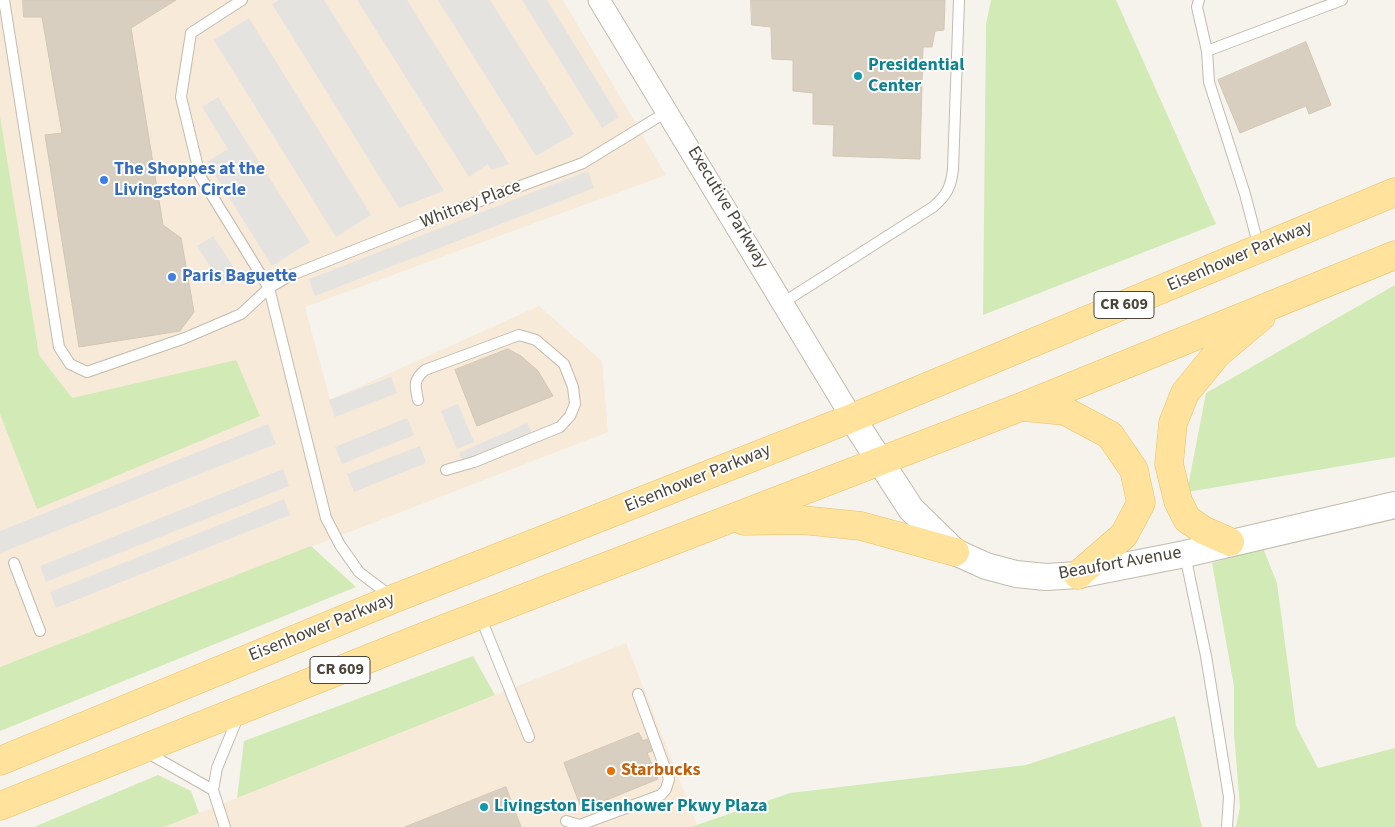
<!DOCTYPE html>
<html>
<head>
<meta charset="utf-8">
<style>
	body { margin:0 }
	canvas { display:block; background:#f6f3ec }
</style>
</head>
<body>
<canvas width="1395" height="827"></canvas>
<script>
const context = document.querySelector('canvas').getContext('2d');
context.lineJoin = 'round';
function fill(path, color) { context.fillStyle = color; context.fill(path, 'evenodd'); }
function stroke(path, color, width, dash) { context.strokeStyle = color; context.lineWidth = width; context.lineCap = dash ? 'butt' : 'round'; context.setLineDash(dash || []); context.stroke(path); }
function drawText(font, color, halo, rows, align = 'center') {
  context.font = font + ' "Source Sans 3",sans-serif'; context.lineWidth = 4; context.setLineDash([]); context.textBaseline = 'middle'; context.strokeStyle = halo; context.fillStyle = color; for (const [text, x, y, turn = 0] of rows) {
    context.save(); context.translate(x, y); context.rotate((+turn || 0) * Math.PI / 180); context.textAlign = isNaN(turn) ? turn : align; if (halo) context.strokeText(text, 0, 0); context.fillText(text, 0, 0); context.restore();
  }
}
const commercial = new Path2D(`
	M0,0H563L666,175L305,307L330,400L539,306L602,361L608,432L0,667V414L38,509L236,360L72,398L39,355L0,116Z
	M626,643L697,825L691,827H164Z`);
const green = new Path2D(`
	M991,0H1116L1216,224L983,315L986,24Z
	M0,116L39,355L72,398L236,360L260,416L37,509L0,414Z
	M1395,285V457L1187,492L1206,393Z
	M311,546L356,587L0,731V667Z
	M1263,548L1277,583L1296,726L1318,768L1395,748V827H1236L1240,807L1234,733V686L1212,563Z
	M473,656L495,695L237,798L244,741Z
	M1175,716L1202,827H691L790,793L1026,765Z
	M158,775L191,791L199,813L164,827H34Z`);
const parking = new Path2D(`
	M279,0H324L444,191L399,208L272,4Z
	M357,0H407L509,164L491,170L488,164L469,177Z
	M438,0H490L574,134L536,156Z
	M522,0H547L619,117L602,128Z
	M249,18L371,215L336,237L214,40Z
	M218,97L310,242L272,266L207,162L228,149L202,107Z
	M588,171L594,188L315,296L309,279Z
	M213,236L238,274L222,285L197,246Z
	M391,377L397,393L335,417L329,400Z
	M458,404L474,442L457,449L441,411Z
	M407,418L414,435L342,464L335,447Z
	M527,423L531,431L528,436L464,465L459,453Z
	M268,424L276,444L0,553V531Z
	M420,446L426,463L354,492L347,474Z
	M283,469L289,486L46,582L40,566Z
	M284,499L290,515L56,608L50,592Z`);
const building = new Path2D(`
	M23,0H176L131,28L163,225L181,238L194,312L180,331L79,347L45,135L62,133L42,17H24Z
	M751,0H945L944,30L935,31L932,47H923L920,159L833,156L834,125L813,124V93L793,91V60L772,59L771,27L752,25Z
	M1306,42L1331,105L1309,114L1306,106L1240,133L1218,80Z
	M508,349L521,356L538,371L553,396L477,426L455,370Z
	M639,733L643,741L647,739L652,751L647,753L658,779L582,810L564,763Z
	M506,787L521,827H405Z`);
const service = new Path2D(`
	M4,0L59,347L70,364L87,372L185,338L241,314L269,288L289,276L469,205L583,163L668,111
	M242,0L191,33L181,97L200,176L269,288L326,518L340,545L359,572L392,597
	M1199,0L1197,7L1207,51L1209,82L1245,194L1259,248
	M1207,51L1342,0
	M784,302L933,207C947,195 951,187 953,169L959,0
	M418,400C415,386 413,380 425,370L519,335L536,340L564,364L573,387L575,404L570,416L560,427L474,462L446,470
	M1185,555L1206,656L1229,797L1227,827
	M14,563L40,631
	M480,616L529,737
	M146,752L213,790
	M566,821L580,825L661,795L666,789L669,779L638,694
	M225,827L213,790L217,768L238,717`);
const minor = new Path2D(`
	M599,0L852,418`);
const tertiary = new Path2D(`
	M852,418L911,509L955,552L986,566L1016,574L1046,577L1078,575L1185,554L1395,505`);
const primary = new Path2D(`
	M1025,407L1065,411L1110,435L1134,470L1141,503L1124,535L1078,575
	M744,521L802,520L861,526L955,552
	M1230,542L1203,530L1187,519L1178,501L1169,464L1173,423L1185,393L1217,354L1261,317
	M0,761L393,599L852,418L1395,192
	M0,806L428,635L1021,407L1395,255`);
const markers = [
	[858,76,5,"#0f9aa8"],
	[104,180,5,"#3f7fe0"],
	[172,277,5,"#3f7fe0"],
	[611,771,5,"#e8710a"],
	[484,807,5,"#0f9aa8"]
];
const shields = [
	[1124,305,60],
	[340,670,60]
];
const shieldNames = [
	["CR 609",1124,305],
	["CR 609",340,670]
];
const cultureNames = [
	["Presidential",868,66],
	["Center",868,87],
	["Livingston Eisenhower Pkwy Plaza",494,807]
];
const shopNames = [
	["The Shoppes at the",114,170],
	["Livingston Circle",114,191],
	["Paris Baguette",182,277]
];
const streetNames = [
	["Whitney Place",471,205,-21],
	["Executive Parkway",727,208,59],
	["Eisenhower Parkway",1240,257,-23],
	["Eisenhower Parkway",698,479,-22],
	["Beaufort Avenue",1120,564,-10],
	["Eisenhower Parkway",322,628,-22]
];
const foodNames = [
	["Starbucks",621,771]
];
fill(commercial, '#f7ead8');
fill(green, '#d2eab5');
fill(parking, '#e5e3e0');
fill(building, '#d8cfc1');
stroke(building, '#d3c7b4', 1);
stroke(service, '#c2bbae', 12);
stroke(minor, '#c2bbae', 23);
stroke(tertiary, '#c2bbae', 28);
stroke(primary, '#e6c16a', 29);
stroke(service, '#fff', 10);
stroke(minor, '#fff', 21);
stroke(tertiary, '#fff', 26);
stroke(primary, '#ffe39c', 28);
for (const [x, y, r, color] of markers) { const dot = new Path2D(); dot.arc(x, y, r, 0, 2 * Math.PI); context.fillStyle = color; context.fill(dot); stroke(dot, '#fff', 2); }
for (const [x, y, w] of shields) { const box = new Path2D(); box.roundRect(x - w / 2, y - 13.5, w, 27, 4); context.fillStyle = '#fff'; context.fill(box); stroke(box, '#4b4439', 1); }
drawText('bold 16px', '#4b4439', null, shieldNames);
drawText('bold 18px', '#0d838f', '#fff', cultureNames, 'left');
drawText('bold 18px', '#366cbe', '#fff', shopNames, 'left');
drawText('18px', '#4b4439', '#fff', streetNames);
drawText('bold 18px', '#c56008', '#fff', foodNames, 'left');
</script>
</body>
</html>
